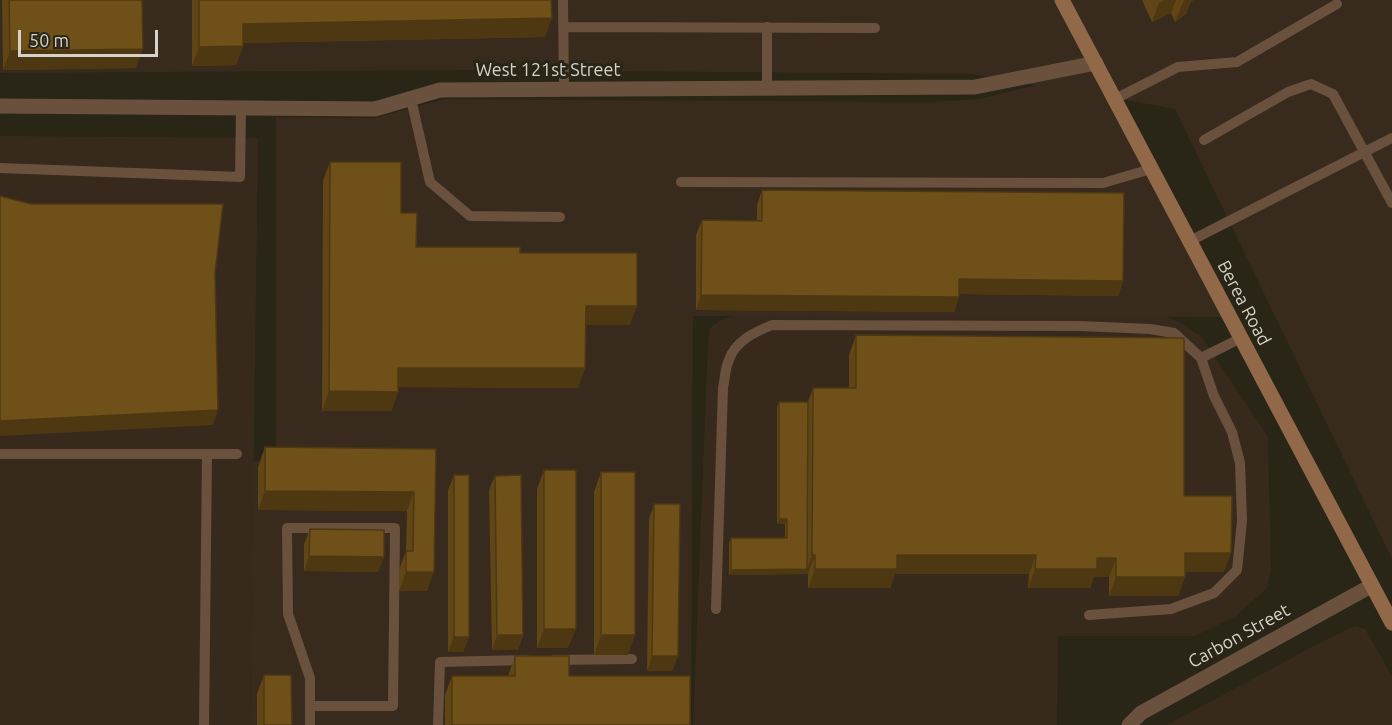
<!DOCTYPE html>
<html>
<head>
<meta charset="utf-8">
<style>
	body { margin:0 }
	#map { position:relative; width:1392px; height:725px; overflow:hidden; background:#292617; font-family:Ubuntu,sans-serif }
	canvas { display:block }
	.scale { position:absolute; left:18px; top:30px; width:140px; height:27px; box-sizing:border-box; border:3px solid #d5d3c9; border-top:0; padding-left:8px; font-size:18px; line-height:21px; white-space:nowrap; color:#d5d3c9; -webkit-text-stroke:4px #292617; paint-order:stroke }
</style>
</head>
<body>
<div id="map">
<canvas width="1392" height="725"></canvas>
<div class="scale">50 m</div>
</div>
<script>
const context = document.querySelector('canvas').getContext('2d');
context.lineJoin = 'round';
function fill(path, color) { context.fillStyle = color; context.fill(path, 'evenodd'); }
function stroke(path, color, width, dash) { context.strokeStyle = color; context.lineWidth = width; context.lineCap = dash ? 'butt' : 'round'; context.setLineDash(dash || []); context.stroke(path); }
function drawText(font, color, halo, rows, align = 'center') {
  context.font = font + ' Ubuntu,sans-serif'; context.lineWidth = 6; context.setLineDash([]); context.textBaseline = 'middle'; context.strokeStyle = halo; context.fillStyle = color; for (const [text, x, y, turn = 0] of rows) {
    context.save(); context.translate(x, y); context.rotate((+turn || 0) * Math.PI / 180); context.textAlign = isNaN(turn) ? turn : align; if (halo) context.strokeText(text, 0, 0); context.fillText(text, 0, 0); context.restore();
  }
}
const commercial = new Path2D(`
	M0,136L258,138L250,725H0Z
	M734,315L1165,316L1180,323L1201,336L1268,437L1271,569L1267,588L1236,616L1195,636H1058L1057,725H693L708,343L710,328L719,321Z
	M1355,626L1365,629L1392,676V725H1167L1312,647Z`);
const industrial = new Path2D(`
	M0,0H1392V559L1175,109L1109,97L1225,317L693,316L691,725H250L253,461H276V117L374,118L444,99L931,102L980,99L1036,85L971,74L468,70L0,73Z`);
const lane = new Path2D(`
	M563,0L564,90
	M564,27L875,28
	M767,27V89
	M411,99L430,182L470,216L560,217
	M1115,99L1178,67L1237,62L1337,4
	M1204,140L1288,92L1311,84L1333,94L1392,203
	M0,168L240,177L241,108
	M681,182L1103,183L1151,169
	M1190,241L1392,138
	M0,454H237
	M716,609L723,388C725,379 725,368 729,360C735,341 755,332 772,325L1079,326L1150,329L1174,333L1201,358
	M1089,615L1171,609L1214,593L1237,570L1242,521L1240,463L1232,432L1214,396L1201,358L1241,338
	M554,660L632,659
	M310,706H393L395,528H287L288,614L310,678V725
	M204,725L207,454
	M438,725L440,662L527,660`);
const street = new Path2D(`
	M0,106L375,109L440,90L975,87L1096,63
	M1129,725L1141,713L1371,586`);
const secondary = new Path2D(`
	M1062,0L1392,623`);
const wall = new Path2D(`
	M2,0H142L136,68L3,70Z
	M192,0H551L545,37L243,43V46L236,65L192,66Z
	M1142,0H1194L1191,1L1186,14L1175,22L1171,13L1152,22Z
	M330,162L401,213L416,247L520,253L630,325H586L585,368L578,388L398,387V392L391,411H322L323,181Z
	M762,190L1123,281L1118,296L959,294V297L954,312L696,310V235L702,220H757V205Z
	M856,335L1184,496L1224,572H1185V577L1178,596H1109V577H1094L1090,588H1028L1029,574H895L890,588H808V574L729,575V543L731,538H785V524H777V407L779,402H808L813,388H849V355Z
	M265,447L436,449L427,591H399V570L406,551L407,511L258,510V467Z
	M544,470L568,648H537V489Z
	M601,472L628,655H594V492Z
	M454,475L469,637L463,652H448V490Z
	M495,476L523,635L518,650H492L489,490Z
	M654,504L678,656L672,671H647L649,519Z
	M310,529L384,557L378,572L304,571V544Z
	M515,656L569,676L690,725H445V695L452,676H508Z
	M264,675L292,725H257V694Z`);
const shadedWall = new Path2D(`
	M1165,0H1176L1171,13L1152,22L1159,3Z
	M1184,0H1194L1191,1L1186,14L1175,22Z
	M552,18L545,37L236,43L243,24Z
	M243,46L236,65L192,66L199,47Z
	M143,49L136,68L3,70L10,51Z
	M959,279L1123,281L1118,296L954,294Z
	M701,295L959,297L954,312L696,310Z
	M586,306H637L630,325H579Z
	M398,368H585L578,388L391,387Z
	M329,391L398,392L391,411H322Z
	M218,410L213,425L0,436V421Z
	M265,491L414,492L407,511L258,510Z
	M779,519H787L785,524H777Z
	M1185,553H1231L1224,572H1178Z
	M812,555H815L808,574L729,575L731,570L807,569Z
	M897,555H1036L1029,574H895L890,588H808L815,569Z
	M309,556L384,557L378,572L304,571Z
	M1097,558H1116L1109,577H1094L1090,588H1028L1035,569Z
	M406,572H434L427,591H399Z
	M1116,577H1185L1178,596H1109Z
	M544,629H576L568,648H537Z
	M497,635H523L518,650H492Z
	M601,635H635L628,655H594Z
	M454,637H469L463,652H448Z
	M652,656H678L672,671H647Z`);
const building = new Path2D(`
	M9,0H142L143,49L10,51Z
	M199,0H551L552,18L243,24V46L199,47Z
	M330,162H401V213H417L416,247H520V253H637V306H586L585,368H398V392L329,391Z
	M762,190L1124,193L1123,281L959,279V297L701,295L702,220L762,221Z
	M0,196L31,204H223L215,273L218,410L0,421Z
	M856,335L1184,338V496H1232L1231,553H1185V577H1116V558H1097V569H1035L1036,555H897V569H815V555H812L813,388H856Z
	M779,402H808L807,569L731,570V538H787V519H779Z
	M265,447L436,449L434,572H406V551H413L414,492L265,491Z
	M544,470H576V629H544Z
	M601,472H635V635H601Z
	M454,475H469V637H454Z
	M521,475L523,635H497L495,476Z
	M654,504H680L678,656H652Z
	M310,529L384,530V557L309,556Z
	M515,656H569V676H690V725H452V676H515Z
	M264,675H291L292,725H264Z`);
const streetNames = [
	["West 121st Street",548,70],
	["Berea Road",1244,303,62],
	["Carbon Street",1239,636,-29]
];
fill(commercial, '#372a1d');
fill(industrial, '#382a1d');
stroke(lane, '#6a513d', 10);
stroke(street, '#6a513d', 15);
stroke(secondary, '#916848', 15);
fill(wall, '#604516');
fill(shadedWall, '#4e3812');
fill(building, '#705019');
stroke(building, '#4e3812', 1.5);
drawText('18px', '#d5d3c9', '#292617', streetNames);
</script>
</body>
</html>
